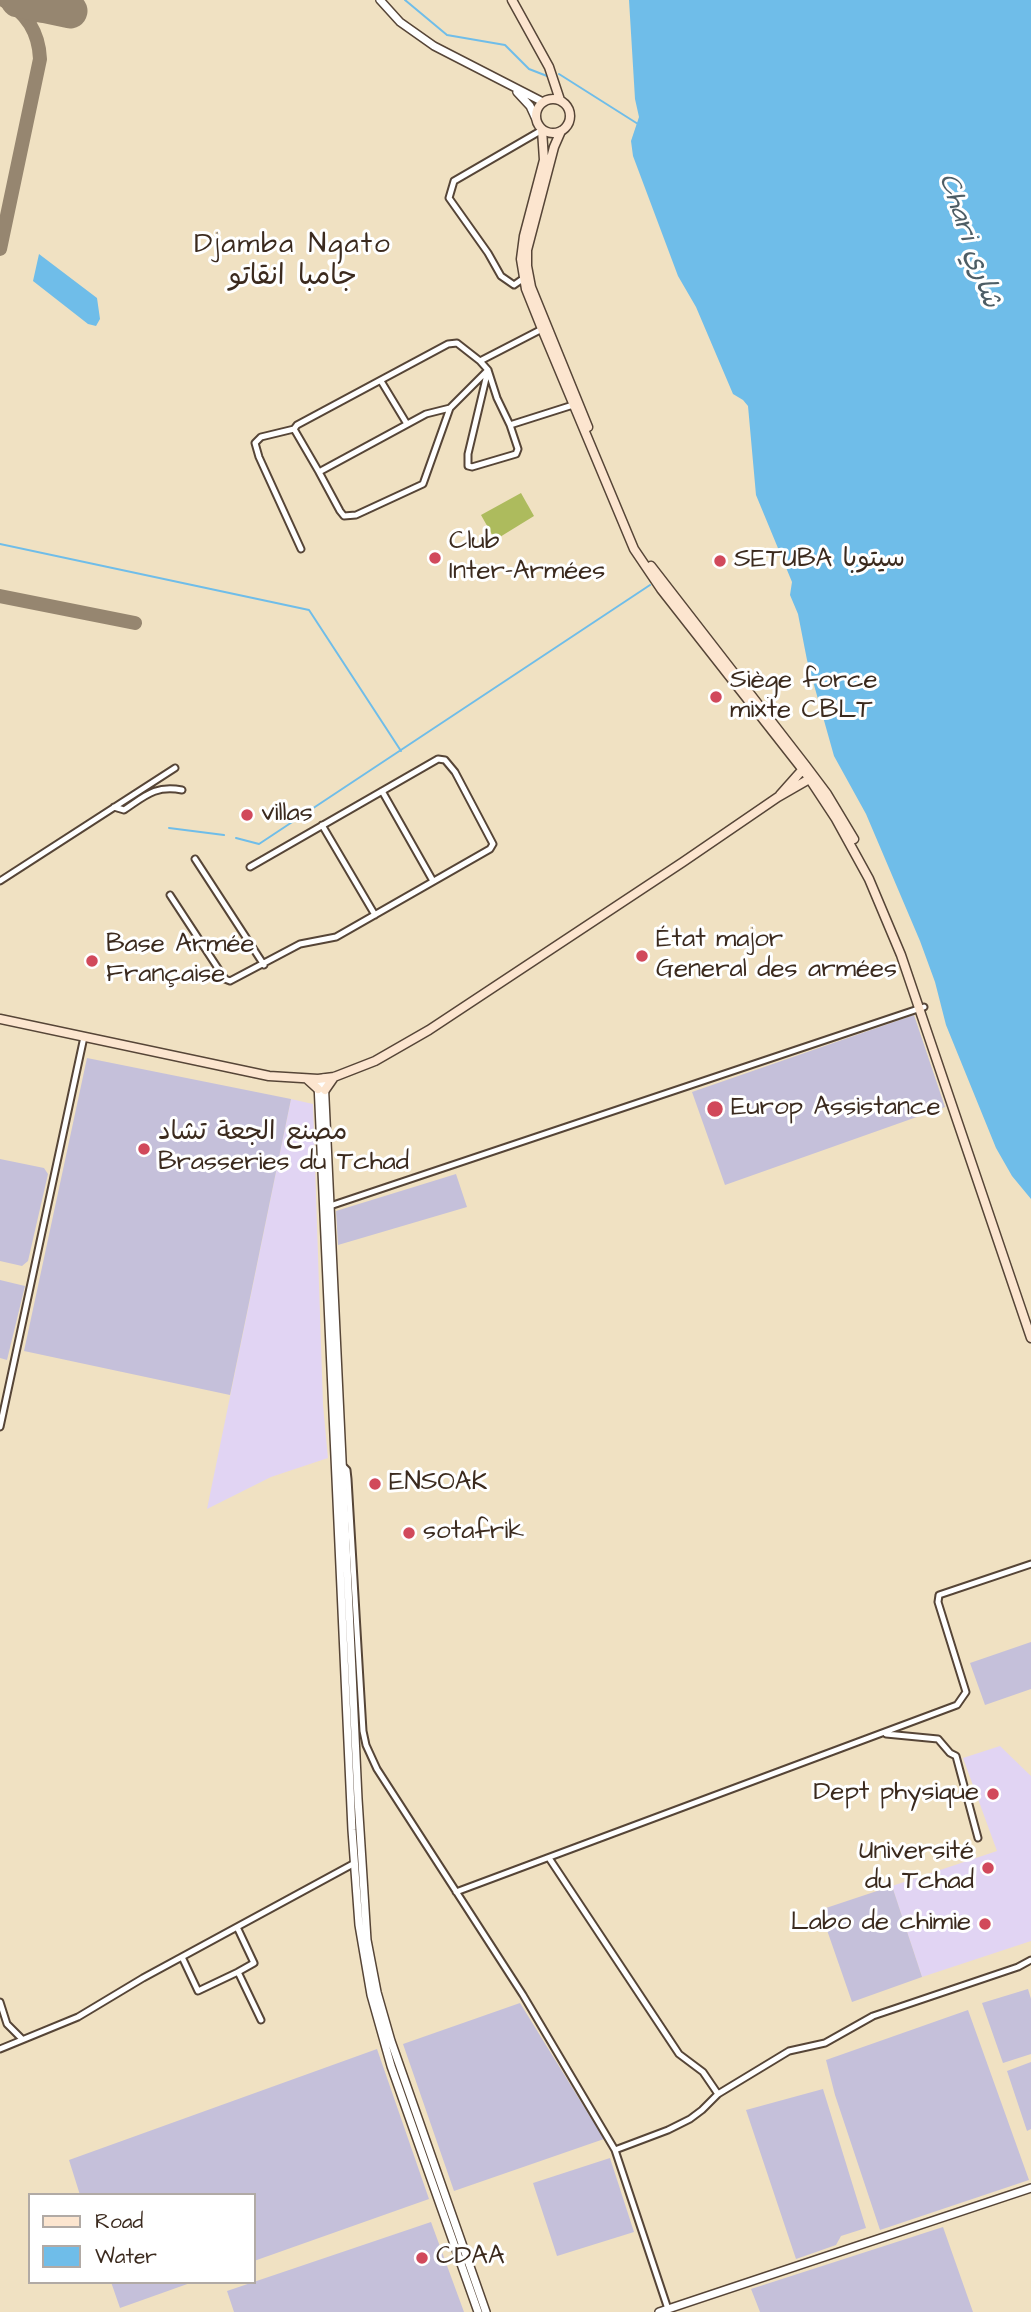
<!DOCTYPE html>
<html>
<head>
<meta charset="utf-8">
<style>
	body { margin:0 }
	#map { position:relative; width:1031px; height:2312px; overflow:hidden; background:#f0e1c2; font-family:"Architects Daughter",sans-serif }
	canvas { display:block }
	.legend { position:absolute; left:28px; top:2193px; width:228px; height:91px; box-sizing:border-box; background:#fff; border:2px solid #b1aaa5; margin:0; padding:9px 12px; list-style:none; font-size:21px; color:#3b2a1e }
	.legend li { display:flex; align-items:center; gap:14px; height:35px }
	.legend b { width:35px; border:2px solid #b1aaa5 }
</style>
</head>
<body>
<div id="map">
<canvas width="1031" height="2312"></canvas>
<ul class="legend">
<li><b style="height:9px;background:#fce5cf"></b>Road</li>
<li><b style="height:19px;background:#6fbde9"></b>Water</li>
</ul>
</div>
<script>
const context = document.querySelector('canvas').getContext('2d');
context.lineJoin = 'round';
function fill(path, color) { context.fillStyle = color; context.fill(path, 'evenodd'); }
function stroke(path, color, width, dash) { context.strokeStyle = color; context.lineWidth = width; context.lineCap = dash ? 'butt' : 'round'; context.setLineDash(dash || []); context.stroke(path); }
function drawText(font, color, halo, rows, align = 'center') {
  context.font = font + ' "Architects Daughter","Playpen Sans Arabic",sans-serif'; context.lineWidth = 6; context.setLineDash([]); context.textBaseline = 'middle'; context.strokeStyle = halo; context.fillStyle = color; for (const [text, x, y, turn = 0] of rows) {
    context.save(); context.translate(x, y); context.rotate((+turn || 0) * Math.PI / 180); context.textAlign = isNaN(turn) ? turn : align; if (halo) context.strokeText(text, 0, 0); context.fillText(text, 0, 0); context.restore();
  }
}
const built = new Path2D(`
	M291,1099L313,1104L323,1405L328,1458L271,1477L207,1509Z
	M1000,1746L1031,1776V1941L922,1977L892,1886L997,1851L963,1758Z`);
const industrial = new Path2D(`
	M914,1015L945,1107L725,1185L692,1092Z
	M87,1058L291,1099L230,1395L24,1351Z
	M0,1159L44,1168L48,1174L28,1261L22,1266L0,1261Z
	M456,1174L467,1207L338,1245L336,1211Z
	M0,1280L25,1286L7,1360L0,1358Z
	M1031,1642V1689L985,1705L970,1663Z
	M892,1886L922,1977L852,2002L820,1910Z
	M1028,1989L1031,1999V2054L1003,2063L982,2003Z
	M520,2003L604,2139L454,2191L403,2044Z
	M968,2010L1029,2180L880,2230L835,2095L826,2060Z
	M377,2049L429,2199L254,2261V2195H80L69,2160Z
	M1031,2062V2129L1027,2131L1007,2071Z
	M823,2089L866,2228L841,2236L836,2245L796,2259L746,2110Z
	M610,2158L634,2232L557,2256L533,2183Z
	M431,2222L464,2312H234L227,2291Z
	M943,2227L973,2312H760L751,2289Z
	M111,2282H193L120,2308Z`);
const green = new Path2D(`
	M521,493L534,516L495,540L481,515Z`);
const water = new Path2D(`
	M629,0H1031V1199L1012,1176L996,1148L946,1025L935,982L920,941L866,814L834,756L807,660L798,614L790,595L792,582L756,495L748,406L743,400L733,394L696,307L678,276L633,156L631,141L639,117L635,99Z
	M39,254L97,298L100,319L96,326L88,324L33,281Z`);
const stream = new Path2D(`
	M405,0L447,35L505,45L529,69L547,76
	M559,74L638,124
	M0,544L309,610L401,751
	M169,828L224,835
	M236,838L259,844L650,585`);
const taxiway = new Path2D(`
	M22,4C34,21 54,19 62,0
	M0,249L40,59C39,33 26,12 3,0
	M0,596L135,623`);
const runway = new Path2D(`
	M18,0L70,11`);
const minor = new Path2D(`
	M524,278L514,285L501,276L488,253L449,198L454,181L542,130
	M488,370L468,454V466L472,467L516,454L518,449L510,425
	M488,370L497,398L510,425L573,405
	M381,381L407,424
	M450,408L426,414L319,472L340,511L344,516L356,515L423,484L450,408L488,370L480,361L542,329
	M294,429L261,437L255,443L259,457L301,549
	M319,472L294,429L297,425L448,344L457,343L480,361
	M382,791L433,881
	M114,807L124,810C145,796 155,785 182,790
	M322,825L375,915
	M195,859L264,965
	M0,881L175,768
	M170,895L225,979L230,981L300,944L336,937L490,849L493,844L455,772L445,760L438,759L250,867
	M330,1206L924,1007
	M0,1427L84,1037
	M343,1466L347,1470L348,1479L363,1731L366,1745L377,1769L523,1995L615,2150L668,2309
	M886,1734L938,1739L950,1753L956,1756L978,1838
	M549,1858L679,2054L703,2072L718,2094
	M456,1892L957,1705L966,1692L938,1602L939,1595L1031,1564
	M237,1927L254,1963L238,1972L261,2020
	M182,1957L198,1991L238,1972
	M0,2002L7,2024L22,2039
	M0,2049L78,2017L143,1978L353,1864
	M615,2150L668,2130L690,2119L702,2110L718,2094L789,2051L825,2043L873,2016L1018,1967L1031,1960`);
const tertiary = new Path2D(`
	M380,0L400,22L434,46L543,102
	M517,92L530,106L535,117
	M324,1078L358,1799L367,1940L377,1992L391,2041L486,2312
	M318,1083L352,1830L359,1925L371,1995L391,2066L478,2312
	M659,2312L1031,2188`);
const secondary = new Path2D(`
	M512,0L549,67L560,100
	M536 116a17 17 0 1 1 34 0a17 17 0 1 1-34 0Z
	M542,130L544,160L524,236L521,259L526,289L542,329L634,549L661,589L807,775L836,819L869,879L901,955L1031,1338
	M561,131L554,147L527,250V266L531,287L588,427
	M651,566L806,766L827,794L854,839
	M780,795L804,768
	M0,1019L269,1076L318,1079L334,1077L375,1061L429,1030L683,862L778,797L811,778
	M307,1079L318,1089
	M325,1090L334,1077`);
const markers = [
	[435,558,7,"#d1495b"],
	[720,561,7,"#d1495b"],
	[716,697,7,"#d1495b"],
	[247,815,7,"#d1495b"],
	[642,956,7,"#d1495b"],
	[92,961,7,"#d1495b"],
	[715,1109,9,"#d1495b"],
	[144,1149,7,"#d1495b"],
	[375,1484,7,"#d1495b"],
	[409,1533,7,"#d1495b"],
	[993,1794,7,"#d1495b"],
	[988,1868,7,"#d1495b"],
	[985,1924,7,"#d1495b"],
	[422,2258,7,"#d1495b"]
];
const poiNames = [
	["Club",449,543],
	["Inter-Armées",449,573],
	["SETUBA سيتوبا",734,561],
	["Siège force",730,682],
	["mixte CBLT",730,712],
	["villas",261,815],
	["État major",656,941],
	["General des armées",656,971],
	["Base Armée",106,946],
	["Française",106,976],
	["Europ Assistance",731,1109],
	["مصنع الجعة تشاد",158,1134],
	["Brasseries du Tchad",158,1164],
	["ENSOAK",389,1484],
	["sotafrik",423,1533],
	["Dept physique",979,1794,"right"],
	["Université",974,1853,"right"],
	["du Tchad",974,1883,"right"],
	["Labo de chimie",971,1924,"right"],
	["CDAA",436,2258]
];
const waterNames = [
	["Chari شاري",968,241,71]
];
const neighbourhoodNames = [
	["Djamba Ngato",293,246],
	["جامبا انقاتو",293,278]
];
fill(built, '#e1d4f3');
fill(industrial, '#c5c0da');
fill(green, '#adbb5d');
fill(water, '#6fbde9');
stroke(stream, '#6fbde9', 2);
stroke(taxiway, '#968670', 14);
stroke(runway, '#968670', 35);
stroke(minor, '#564537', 9);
stroke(tertiary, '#564537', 10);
stroke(secondary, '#564537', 11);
stroke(minor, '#fff', 5);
stroke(tertiary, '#fff', 7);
stroke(secondary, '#fce5cf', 8);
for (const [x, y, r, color] of markers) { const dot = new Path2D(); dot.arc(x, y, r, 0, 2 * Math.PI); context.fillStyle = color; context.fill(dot); stroke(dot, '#fff', 2.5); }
drawText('26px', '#3b2a1e', '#fff', poiNames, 'left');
drawText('italic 28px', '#4d5d65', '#fff', waterNames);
context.letterSpacing = '2px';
drawText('28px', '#3b2a1e', '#fff', neighbourhoodNames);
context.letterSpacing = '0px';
</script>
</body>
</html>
